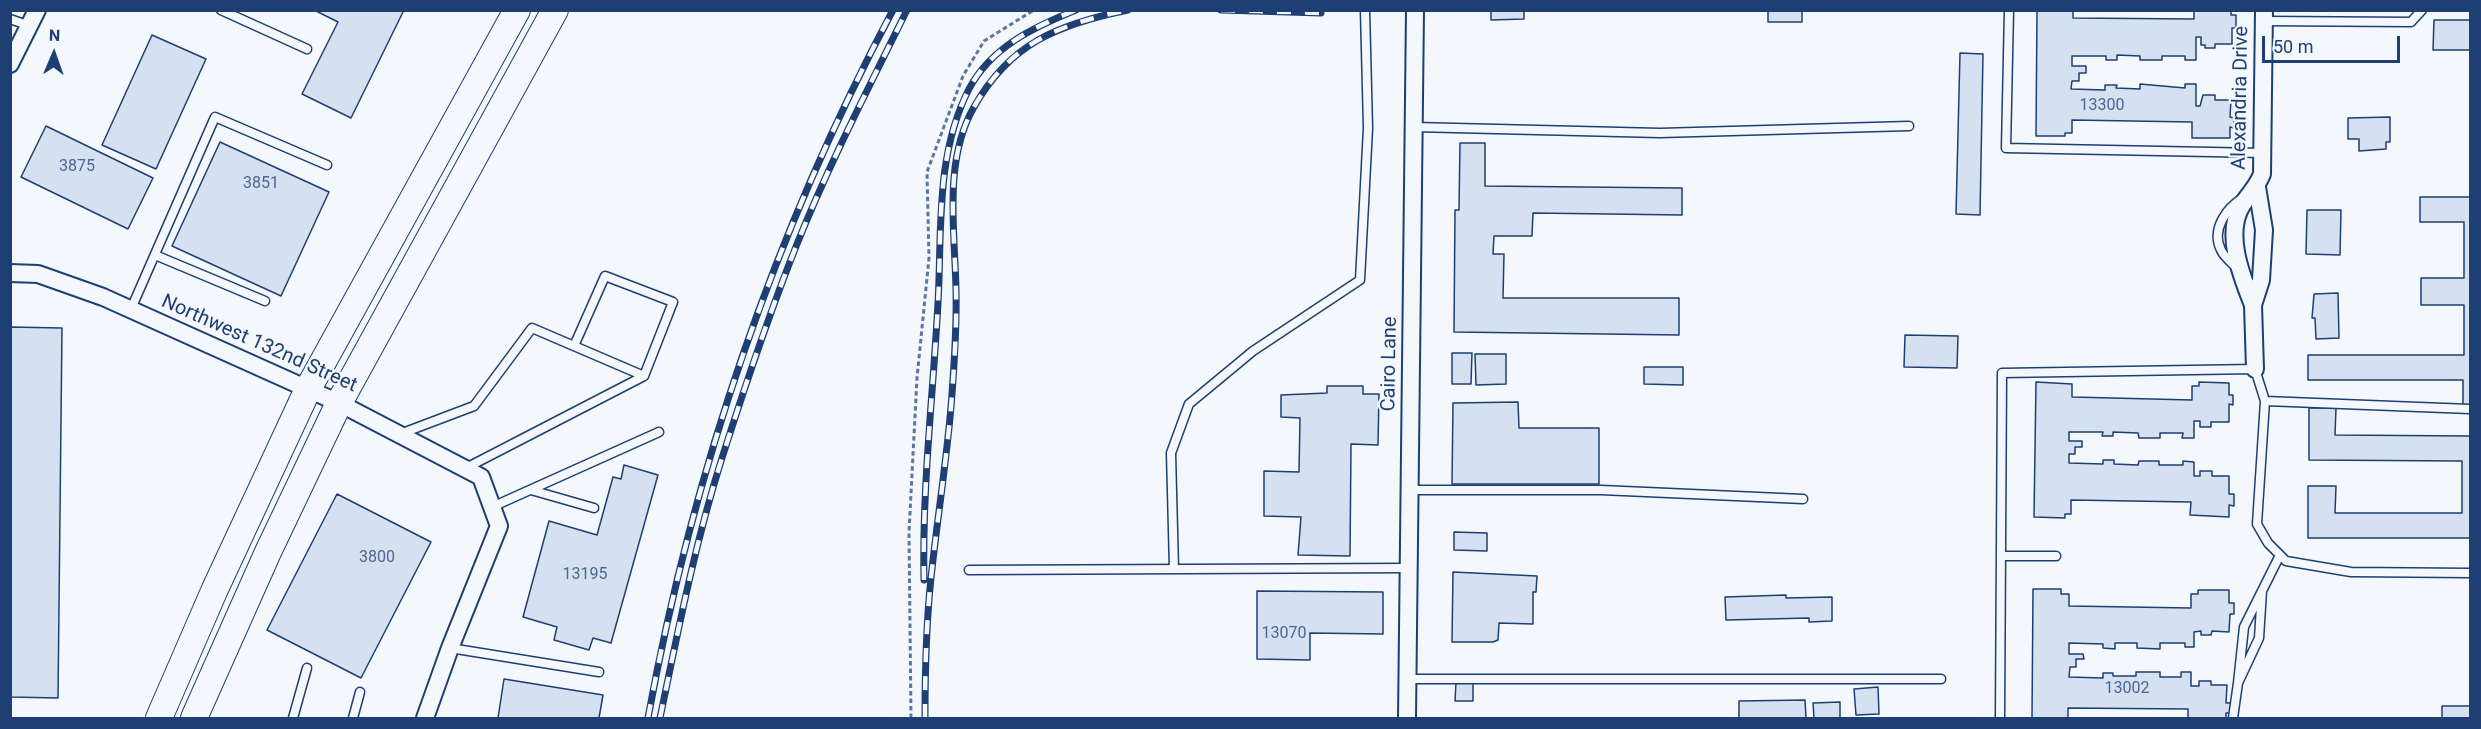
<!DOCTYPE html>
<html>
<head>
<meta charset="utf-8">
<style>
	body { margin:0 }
	#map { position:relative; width:2481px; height:729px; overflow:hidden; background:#f4f7fb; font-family:Roboto,sans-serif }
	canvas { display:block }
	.frame { position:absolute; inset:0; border:12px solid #1d3f73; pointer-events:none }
	.north { position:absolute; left:24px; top:24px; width:60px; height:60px; -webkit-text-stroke:4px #f4f7fb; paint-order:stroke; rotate:2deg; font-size:16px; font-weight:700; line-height:24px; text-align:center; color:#1d3f73 }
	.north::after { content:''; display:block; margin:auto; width:21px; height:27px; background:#1d3f73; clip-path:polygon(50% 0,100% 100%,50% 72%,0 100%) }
	.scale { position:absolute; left:2262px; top:36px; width:138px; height:27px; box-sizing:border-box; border:3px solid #1d3f73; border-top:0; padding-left:8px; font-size:18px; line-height:21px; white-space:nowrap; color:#1d3f73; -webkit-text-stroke:4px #f4f7fb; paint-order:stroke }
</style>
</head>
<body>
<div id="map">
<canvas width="2481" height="729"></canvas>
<div class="frame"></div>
<div class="north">N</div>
<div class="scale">50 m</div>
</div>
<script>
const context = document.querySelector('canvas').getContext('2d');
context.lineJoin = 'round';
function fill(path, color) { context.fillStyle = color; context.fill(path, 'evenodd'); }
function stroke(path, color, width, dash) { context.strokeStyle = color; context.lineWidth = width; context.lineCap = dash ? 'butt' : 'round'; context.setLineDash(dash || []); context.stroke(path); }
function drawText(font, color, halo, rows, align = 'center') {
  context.font = font + ' Roboto,sans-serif'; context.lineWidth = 4.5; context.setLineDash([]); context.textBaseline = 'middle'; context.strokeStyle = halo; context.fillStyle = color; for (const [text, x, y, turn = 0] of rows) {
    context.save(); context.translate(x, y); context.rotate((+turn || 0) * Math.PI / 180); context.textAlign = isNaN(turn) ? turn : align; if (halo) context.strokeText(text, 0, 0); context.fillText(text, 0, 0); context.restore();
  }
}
const building = new Path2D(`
	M314,10H404L351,118L302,94L338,22Z
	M1491,10H1524V19L1491,20Z
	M1768,10H1802V22H1768Z
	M2037,10H2073V18L2194,19V10H2231V15H2236V28H2232V44H2215V48H2205V45H2201V37H2196V60H2185V56H2162V60H2140V56L2117,55V60H2106V56H2072V66H2086V73H2079V81H2072L2071,89L2105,90V85H2117L2116,88L2140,89V84L2185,88V84H2196V106H2200L2203,95H2215V100H2231L2230,117L2234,118V128L2230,127V138H2192V122L2072,120V133H2065V136H2036Z
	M2434,20H2470V50H2433Z
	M152,35L206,59L156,169L102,145Z
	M1960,53L1983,54L1980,215L1956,214Z
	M2390,117V142H2386V149L2359,151V139H2348V118Z
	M46,126L153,178L128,229L21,177Z
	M220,142L329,192L281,296L172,246Z
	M1460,143H1485V186L1682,188V215L1533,213L1532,236H1494L1493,254H1504L1503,298H1679V335L1454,332L1455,210H1459Z
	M2420,197H2470V407H2463V380H2308V355H2464V305H2421V278H2464V222H2420Z
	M2307,210H2341L2340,255L2306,254Z
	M2338,293L2339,338L2316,339L2315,318H2312L2314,294Z
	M10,327L62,328L58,698L10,697Z
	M1905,335L1958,336L1957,368L1904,367Z
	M1452,353H1472L1471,384H1452Z
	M1475,354H1506V384L1476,385Z
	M1644,367H1683V385L1644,384Z
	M2036,382L2072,384V397L2192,400V386H2199V382L2229,383V395H2233V405L2229,404V422H2211V427H2200V421H2194V438H2182L2183,433H2160V438H2139L2138,433L2113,432V436H2102L2103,432H2069V441H2082V447H2075V454H2069V463L2103,464V460H2114V464L2138,465L2139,461H2159V465H2183V461L2194,462V476H2200V471H2212V476H2229V494H2234V506L2229,505V517L2190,515L2191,502L2071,500V514H2065V518L2034,517Z
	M1327,386H1363V394H1379L1378,445L1351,444L1350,556L1298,555L1301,517L1264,516V471L1299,472L1300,418L1281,417V395L1327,393Z
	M1518,402L1519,428H1599V484H1452L1453,403Z
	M2309,408H2336L2335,435L2470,436V538H2308V486H2336L2335,513H2462V461L2309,460Z
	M624,465L658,475L611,643L593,638L589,650L554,640L557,627L523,617L549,521L597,535L613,477L621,479Z
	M337,494L431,542L361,678L267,630Z
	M1454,532L1487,533V551L1454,550Z
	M1453,572L1537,576L1536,592H1533V624L1499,623L1498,640L1493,642H1452Z
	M2033,589H2061V594H2069V606L2191,608V594H2198V590H2229V603H2234V614H2230L2229,632L2212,631L2211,635H2201V631L2194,632V647H2185V643H2160V649L2137,648V643H2115V649L2103,648V644L2069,643V654H2083L2084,659H2076V667H2070L2069,677L2103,678V673H2113V676H2136V672H2160V677H2181V672H2191V686H2199V681H2211V685H2227L2226,703H2231L2230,713H2226V718H2188V709L2068,708V718H2032Z
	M1257,591L1383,592V634L1310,633V660L1257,659Z
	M1786,595V598L1832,597V621L1809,622V618L1726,620L1725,597Z
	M504,679L603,695L599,718H498Z
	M1456,682L1473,683V701H1455Z
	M1878,687L1879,714L1856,715L1854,689Z
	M1805,700L1806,718H1739V701Z
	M1840,702V718H1814L1813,703Z
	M2442,706H2470V718H2442Z`);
const path = new Path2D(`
	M911,718L909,532L917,378L929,258L927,172L963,76L984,41L1034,10`);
const lane = new Path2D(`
	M221,10L307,49
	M2009,10L2006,148L2262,153
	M10,19L30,26
	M2263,21L2411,22L2422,10
	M1414,127L1660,133L1909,126
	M155,255L265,301
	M2237,268C2232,263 2224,257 2221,250C2211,230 2226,208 2243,198
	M131,309L215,117L327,165
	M2265,401L2470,409
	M400,434L474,406L532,328L574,346
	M466,468L644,376L673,302L605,276L574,346L644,376
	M531,490L594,508
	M1409,490H1601L1803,499
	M492,507L659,432
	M2001,556H2056
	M1174,569L1171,453L1189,404L1253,351L1360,280L1368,128L1365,10
	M969,570L1408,568
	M2262,591L2259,638L2238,683L2244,627L2280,555
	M450,648L599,672
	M1407,679H1941
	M293,718L307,668
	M353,718L360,692
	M2000,718L2002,373L2255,369L2265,401L2257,524L2268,543L2286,561L2351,572L2470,573
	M2233,718L2238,683`);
const street = new Path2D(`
	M10,64L37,10
	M10,273L38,274L103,297L339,403L481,477L499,526L450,648L425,718
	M2253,305C2242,277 2224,234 2242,205C2249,194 2257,187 2262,174L2264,10
	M2255,369L2253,305L2261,280L2264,230L2257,187
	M1407,718L1415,10`);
const primary = new Path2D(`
	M159,718L215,589L308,389L517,10
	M194,718L268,552L339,403L555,10`);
const rail = new Path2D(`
	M1221,10L1321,13
	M924,580C922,487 933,396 938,303C942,232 935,155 969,89C991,47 1034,27 1076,10
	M648,718C693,471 775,232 893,10
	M660,718C678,631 695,543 722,458C745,386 769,314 797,244C829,164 869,87 907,10
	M925,718C925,672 926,625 931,578C937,521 946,465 951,407C954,369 957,329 956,290C955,231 943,161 974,107C1010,43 1059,24 1128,10`);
const numberNames = [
	["13300",2102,106],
	["3875",77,167],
	["3851",261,184],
	["3800",377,558],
	["13195",585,575],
	["13070",1284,634],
	["13002",2127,689]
];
const streetNames = [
	["Alexandria Drive",2241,98,-89],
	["Northwest 132nd Street",259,344,24],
	["Cairo Lane",1390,364,-89]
];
fill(building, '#d5e0f0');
stroke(building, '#1d3f73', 1.5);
stroke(lane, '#1d3f73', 11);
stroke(street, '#1d3f73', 20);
stroke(primary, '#1d3f73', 28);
stroke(path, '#5e769c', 3, [4.5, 3]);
stroke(lane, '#f4f7fb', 8);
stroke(street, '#f4f7fb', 16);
stroke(primary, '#f4f7fb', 26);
stroke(rail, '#1d3f73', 7);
stroke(rail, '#f4f7fb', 4.5, [14]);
drawText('16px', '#4b6792', null, numberNames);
drawText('20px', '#1d3f73', '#f4f7fb', streetNames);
</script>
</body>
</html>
